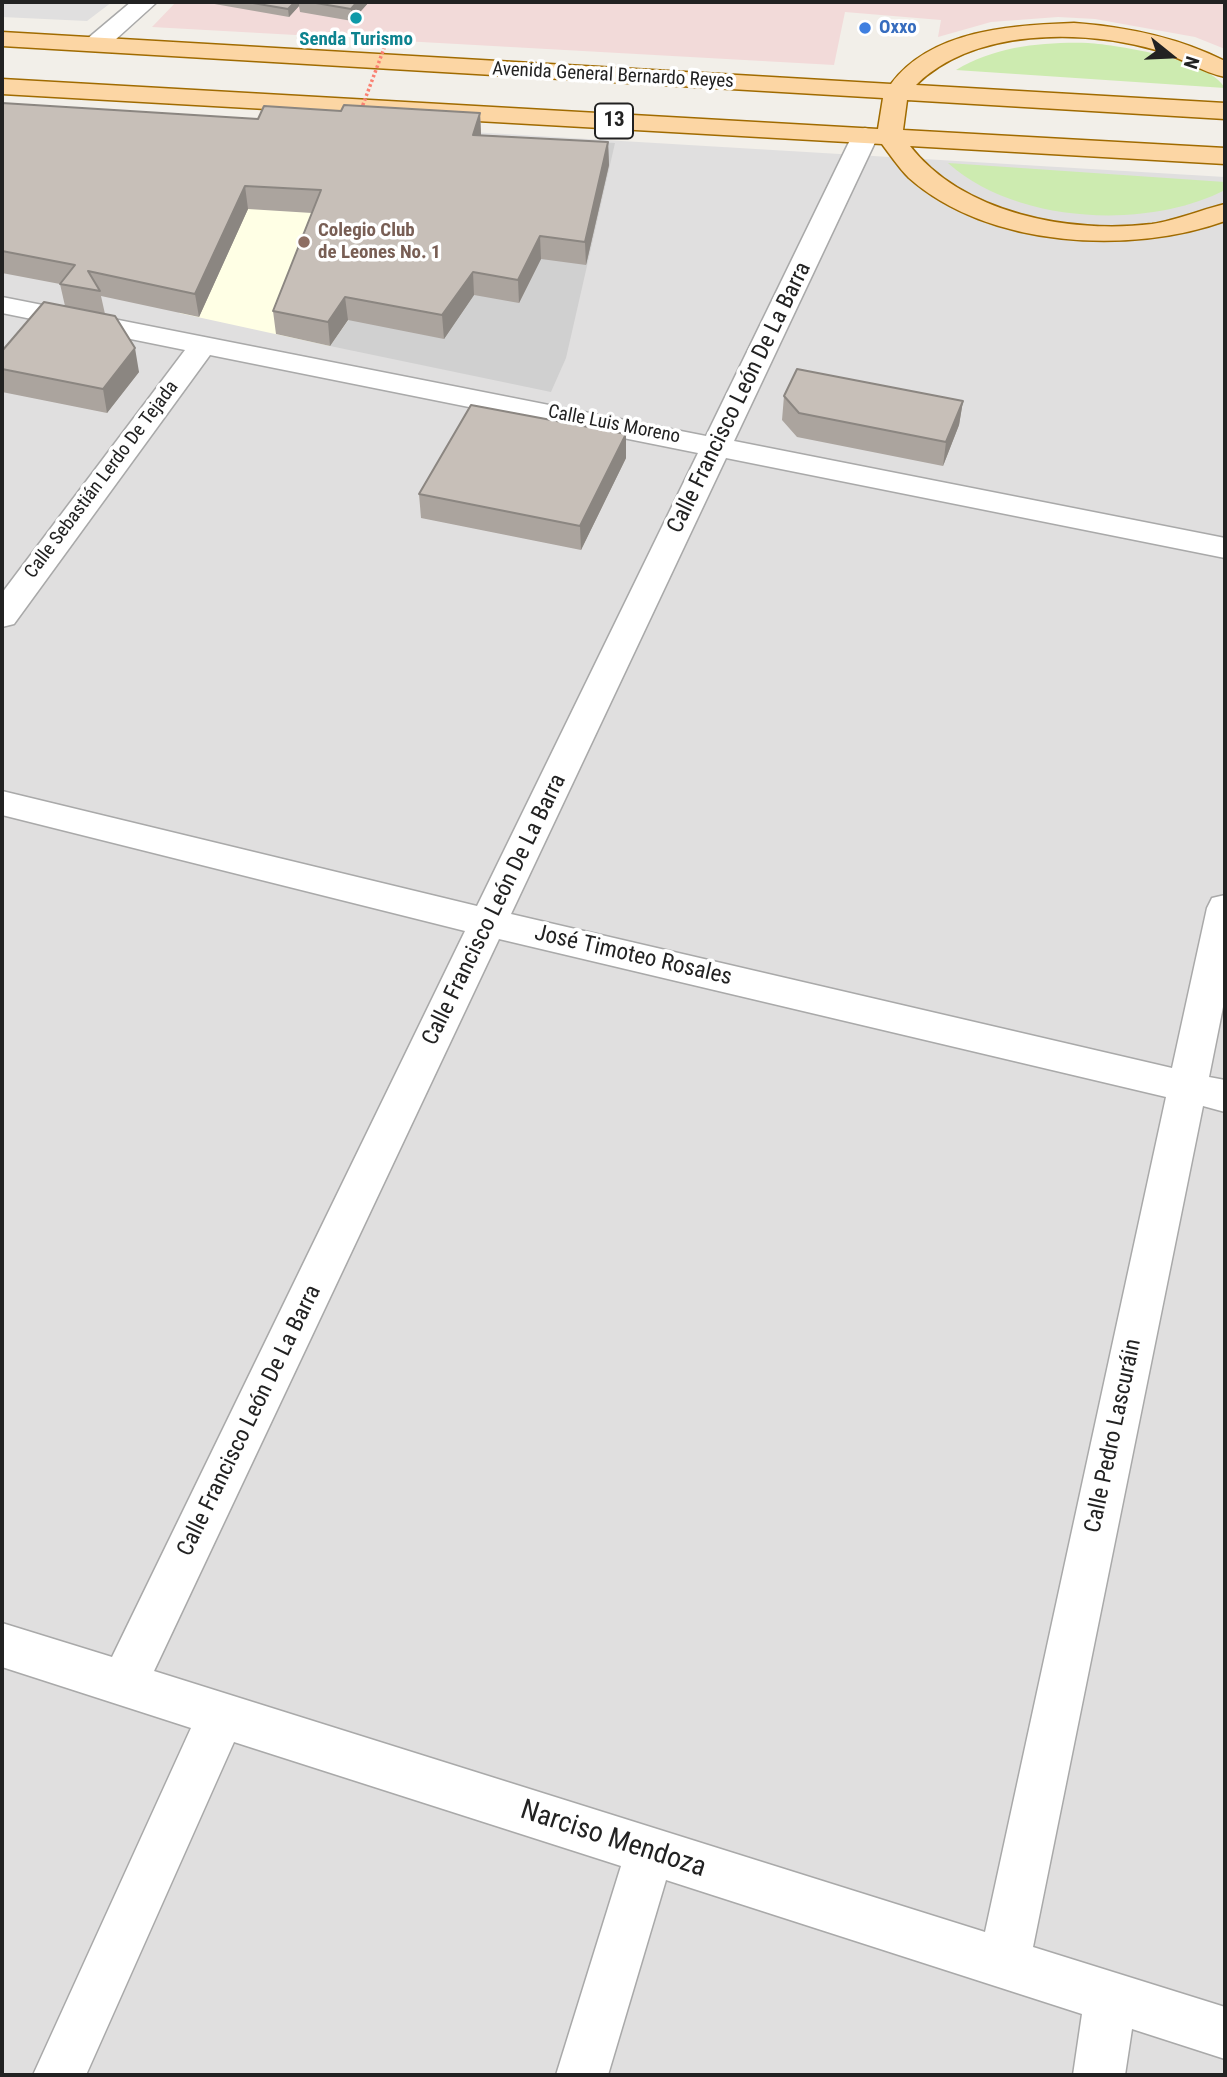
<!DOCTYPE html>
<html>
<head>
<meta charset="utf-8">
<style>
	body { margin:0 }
	#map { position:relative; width:1227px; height:2077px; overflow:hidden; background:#f2efe9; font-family:"Roboto Condensed",sans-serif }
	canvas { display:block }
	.frame { position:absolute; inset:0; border:4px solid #222; pointer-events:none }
	.north { position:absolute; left:1136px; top:21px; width:70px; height:70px; -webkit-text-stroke:5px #fff; paint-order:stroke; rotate:108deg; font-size:19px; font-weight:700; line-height:28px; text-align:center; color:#222 }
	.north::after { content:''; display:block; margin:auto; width:24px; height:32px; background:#222; clip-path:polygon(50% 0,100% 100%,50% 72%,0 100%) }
</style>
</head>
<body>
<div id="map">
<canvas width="1227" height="2077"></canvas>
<div class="frame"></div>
<div class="north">N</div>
</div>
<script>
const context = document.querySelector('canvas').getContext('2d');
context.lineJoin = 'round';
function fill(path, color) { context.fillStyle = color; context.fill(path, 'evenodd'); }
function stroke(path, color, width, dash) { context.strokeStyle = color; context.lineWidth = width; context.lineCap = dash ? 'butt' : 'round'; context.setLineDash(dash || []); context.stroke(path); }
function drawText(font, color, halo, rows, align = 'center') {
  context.font = font + ' "Roboto Condensed",sans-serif'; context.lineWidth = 7; context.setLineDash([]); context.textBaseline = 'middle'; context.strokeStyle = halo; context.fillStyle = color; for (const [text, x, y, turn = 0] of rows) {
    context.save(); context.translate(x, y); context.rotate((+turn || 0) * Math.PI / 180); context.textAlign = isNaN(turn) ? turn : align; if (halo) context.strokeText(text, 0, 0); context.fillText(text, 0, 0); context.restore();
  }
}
const residential = new Path2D(`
	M2,2H112L87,21L2,17Z
	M2,104L1225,177V2075H2Z`);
const commercial = new Path2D(`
	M176,2H1225V49L1195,37L1095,19L1058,17L991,22L938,37L941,20L845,12L834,65L152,27Z`);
const education = new Path2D(`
	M317,126L348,320L330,346L179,313L175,204Z`);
const religious = new Path2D(`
	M481,135L615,143L566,358L551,392L330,346Z`);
const grass = new Path2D(`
	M1088,43C1119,45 1210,60 1225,88L956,70C996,46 1043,42 1088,43Z
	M948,163L1225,182V190C1147,230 1016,224 948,163Z`);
const minor = new Path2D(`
	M131,2H157L105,49L96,51L87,49L84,44L87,39Z
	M865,128L874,131L878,136L734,441L1225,538V558L726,458L511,914L1172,1068L1207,908L1212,898L1225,895V997L1209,1077L1225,1080V1112L1203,1106L1033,1947L1225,2007V2059L1132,2029L1125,2075H1073L1082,2014L666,1880L608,2075H556L621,1866L234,1742L86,2075H33L191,1728L2,1667V1623L112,1657L465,931L2,815V791L477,906L698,453L210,355L14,624L2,627V593L185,350L2,313V297L706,436L852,136L856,131ZM499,939L1166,1097L985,1932L154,1671Z`);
const primary = new Path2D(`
	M1074,23C1127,27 1177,37 1225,61V77C1201,72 1180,57 1156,50C1082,29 974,28 916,85L1225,103V119L907,100L903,130L1225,148V164L910,146C963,214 1071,234 1152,224C1178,220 1200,210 1225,204V221C1131,255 988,248 909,178C899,168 891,156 882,144L2,94V79L878,129L883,98L2,46V32L891,84C931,30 1012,25 1074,23Z`);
const pathBridge = new Path2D(`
	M361,110L389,35`);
const wall = new Path2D(`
	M203,2H369L352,21L300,12L299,6L289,17Z
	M2,103L258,119L341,111L480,113L481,135L608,142L609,165L586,265L541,259L519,303L474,295L444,339L348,320L330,346L276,334L273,311L312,213L248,209L199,317L101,296L105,314L139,372L107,413L2,392V351L65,306L60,284L2,273Z
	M784,396L963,401L959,425L943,466L797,437L782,420Z
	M626,434V458L581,550L421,518L419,494Z`);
const shadedWall = new Path2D(`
	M295,2H299V6L289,17L288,9Z
	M357,2H369L352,21L351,9Z
	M480,113L481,135H473Z
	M608,142L609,165L586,265L585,242Z
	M245,186L248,209L199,317L195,294Z
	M540,236L541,259L519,303L518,280Z
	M473,272L474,295L444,339L442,315Z
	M345,297L348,320L330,346L328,322Z
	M135,348L139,372L107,413L103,389Z
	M963,401L959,425L943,466L946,442Z
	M626,434V458L581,550L580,526Z`);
const building = new Path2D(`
	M247,2H295L288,9Z
	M310,2H357L351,9Z
	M2,103L258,119L264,106L341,111L344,105L480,113L473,135L608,142L585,242L540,236L518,280L473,272L442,315L345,297L328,322L273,311L321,190L245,186L195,294L88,271L100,291L60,284L75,265L2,251Z
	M44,302L115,316L135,348L103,389L2,369V351Z
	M797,369L963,401L946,442L799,413L784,396Z
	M471,405L626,434L580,526L419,494Z`);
const markers = [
	[356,18,7,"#0f9aa8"],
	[865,28,7,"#3f7fe0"],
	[304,242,7,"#8d6e63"]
];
const farShopnames = [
	["Oxxo",879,28]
];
const farCulturenames = [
	["Senda Turismo",356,40]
];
const farStreetnames = [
	["Avenida General Bernardo Reyes",613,76,3],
	["Calle Luis Moreno",614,425,11],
	["Calle Sebastián Lerdo De Tejada",102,480,-53]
];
const farEducationnames = [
	["Colegio Club",318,231],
	["de Leones No. 1",318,253]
];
const shields = [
	[614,121,38]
];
const shieldNames = [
	["13",614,121]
];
const streetNames = [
	["Calle Francisco León De La Barra",740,398,-64],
	["Calle Francisco León De La Barra",495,910,-64],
	["José Timoteo Rosales",633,956,13],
	["Calle Francisco León De La Barra",250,1421,-64],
	["Calle Pedro Lascuráin",1114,1436,-78]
];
const nearStreetnames = [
	["Narciso Mendoza",613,1840,18]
];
fill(residential, '#e0dfdf');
fill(commercial, '#f2dad9');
fill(education, '#ffffe5');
fill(religious, '#d0d0d0');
fill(grass, '#cdebb0');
stroke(minor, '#a9a9a9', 3);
stroke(primary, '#a06b00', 3);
fill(minor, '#fff');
fill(primary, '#fcd6a4');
stroke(pathBridge, '#fa8072', 3.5, [2.5, 2.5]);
fill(wall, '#aba49e');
fill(shadedWall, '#8b8681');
fill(building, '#c7bfb8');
stroke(building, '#8b8681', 2);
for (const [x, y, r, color] of markers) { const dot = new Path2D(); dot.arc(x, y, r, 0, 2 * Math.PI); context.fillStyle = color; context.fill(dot); stroke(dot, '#fff', 2.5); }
drawText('bold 19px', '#366cbe', '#fff', farShopnames, 'left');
drawText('bold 19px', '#0d838f', '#fff', farCulturenames);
drawText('19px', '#222', '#fff', farStreetnames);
drawText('bold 19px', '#785e54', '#fff', farEducationnames, 'left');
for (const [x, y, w] of shields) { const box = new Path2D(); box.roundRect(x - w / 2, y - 17.5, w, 35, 5); context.fillStyle = '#fff'; context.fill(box); stroke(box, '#222', 2); }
drawText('bold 21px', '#222', null, shieldNames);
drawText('23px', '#222', '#fff', streetNames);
drawText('28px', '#222', '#fff', nearStreetnames);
</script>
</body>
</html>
